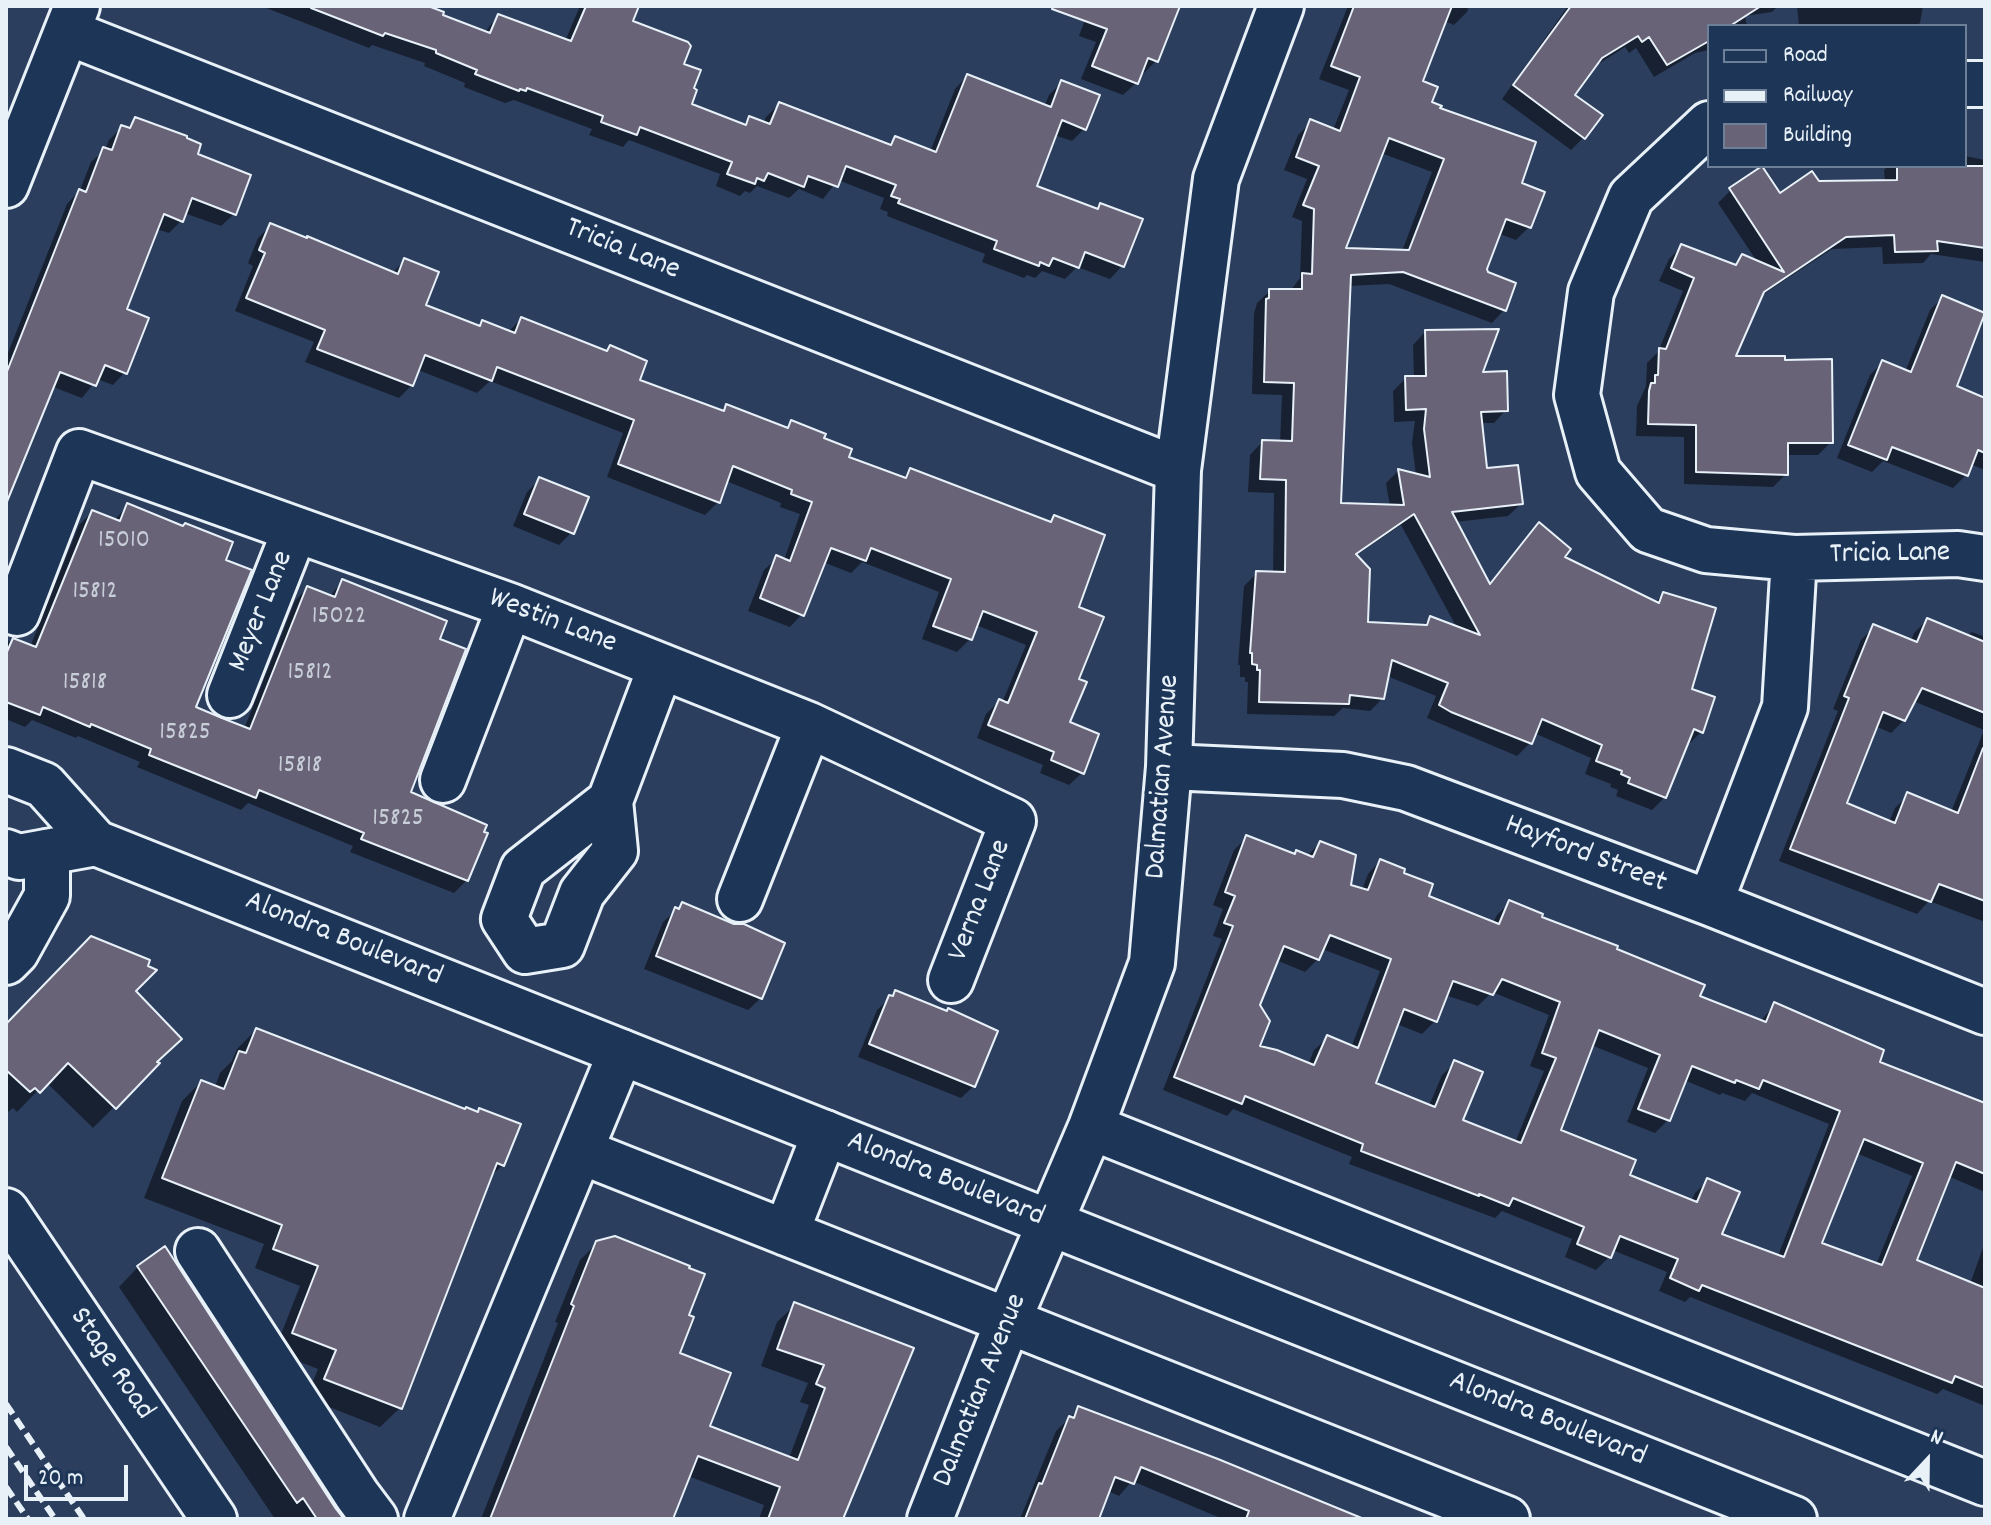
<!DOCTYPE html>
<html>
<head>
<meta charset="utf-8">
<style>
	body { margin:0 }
	#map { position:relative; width:1991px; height:1525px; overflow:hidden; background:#2c3e5e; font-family:Dekko,sans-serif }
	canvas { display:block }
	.frame { position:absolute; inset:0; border:8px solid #e8f1f8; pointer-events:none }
	.legend { position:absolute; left:1707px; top:24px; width:260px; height:144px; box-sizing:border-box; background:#1d3557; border:2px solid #6e8097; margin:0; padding:10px 14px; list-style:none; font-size:24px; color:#e8f1f8 }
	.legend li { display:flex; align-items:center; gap:16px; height:40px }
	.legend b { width:40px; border:2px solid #6e8097 }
	.north { position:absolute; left:1887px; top:1421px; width:80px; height:80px; -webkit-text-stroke:6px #1d3557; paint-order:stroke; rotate:22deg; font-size:22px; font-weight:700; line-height:32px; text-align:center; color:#e8f1f8 }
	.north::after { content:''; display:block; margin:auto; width:28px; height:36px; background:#e8f1f8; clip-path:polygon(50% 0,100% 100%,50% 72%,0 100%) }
	.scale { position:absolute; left:24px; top:1465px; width:104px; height:36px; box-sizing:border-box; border:4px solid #e8f1f8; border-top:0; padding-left:10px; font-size:24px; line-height:28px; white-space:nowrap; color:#e8f1f8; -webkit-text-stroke:6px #1d3557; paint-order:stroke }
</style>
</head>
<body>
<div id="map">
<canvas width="1991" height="1525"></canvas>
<div class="frame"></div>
<ul class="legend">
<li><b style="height:10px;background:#1d3557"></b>Road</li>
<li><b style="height:10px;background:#e8f1f8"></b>Railway</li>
<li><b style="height:22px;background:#696378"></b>Building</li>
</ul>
<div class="north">N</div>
<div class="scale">20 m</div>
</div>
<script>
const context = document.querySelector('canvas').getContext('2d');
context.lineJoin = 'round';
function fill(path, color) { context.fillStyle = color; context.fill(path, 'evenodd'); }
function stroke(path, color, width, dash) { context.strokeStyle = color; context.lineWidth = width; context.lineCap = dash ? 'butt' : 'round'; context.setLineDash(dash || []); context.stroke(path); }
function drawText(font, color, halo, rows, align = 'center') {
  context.font = font + ' Dekko,sans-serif'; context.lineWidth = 8; context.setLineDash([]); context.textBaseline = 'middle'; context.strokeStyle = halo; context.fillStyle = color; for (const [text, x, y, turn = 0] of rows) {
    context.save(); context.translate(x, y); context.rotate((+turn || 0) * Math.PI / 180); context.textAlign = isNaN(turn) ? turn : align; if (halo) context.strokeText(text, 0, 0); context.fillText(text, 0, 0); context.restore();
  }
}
const shadow = new Path2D(`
	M261,6H435L433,10L441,16L484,33L498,16L565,41L580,6H637L630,22L681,65L689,106L742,126L750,118L764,123L766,117L779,104L887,146L895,138L930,152L955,89L967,76L1044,107L1049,95L1062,82L1084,129L1072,141L1054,135L1034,187L1096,210L1101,205L1122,266L1110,279L1077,267L1065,279L1042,271L1035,278L1027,275L1024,278L982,262L985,254L887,216L888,212L880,209L884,198L838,180L823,199L799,189L789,198L757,186L750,193L745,191L740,196L716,186L720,174L629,140L623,147L589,135L592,129L514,100L505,103L464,87L465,83L424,66L425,63L372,45L369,48Z
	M1090,6H1177L1156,61L1144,73L1140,72L1136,83L1123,95L1081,79L1096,42L1079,36Z
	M1348,6H1469L1467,12L1454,25L1444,21L1420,82L1429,104L1519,184L1529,227L1516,240L1500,234L1485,269L1504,310L1492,323L1389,284L1349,286L1339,505L1390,507L1386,483L1398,471L1416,475L1412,443L1415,421L1394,422L1393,391L1406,378H1414L1413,345L1425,332L1480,374L1506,410L1494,423H1480L1485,471L1521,504L1508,516L1455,522L1489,585L1527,538L1654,603L1664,594L1701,732L1689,744H1686L1665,797L1652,810L1616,796L1618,790L1610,787L1611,784L1585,774L1591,758L1534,733L1530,743L1517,756L1427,718L1436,696L1387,676L1383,698L1370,711L1343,708L1334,716L1247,714L1248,682H1245V677H1240V665H1238L1244,586L1257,573L1273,574L1274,493L1248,492L1250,455L1262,442L1280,443L1282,395L1252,394L1254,314L1257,303L1270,291H1290L1300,278L1302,221L1292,217L1307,179L1284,170L1298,135L1311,122L1333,130L1349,90L1319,79ZM1381,153L1432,172L1402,251L1343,250ZM1401,525L1457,628L1431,618L1422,626L1366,624L1355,556Z
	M1568,6H1778L1772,12L1745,16L1747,26H1709V50L1695,53L1654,77L1636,48L1629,53L1625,47L1594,67L1573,95L1584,137L1571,150L1502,99Z
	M1797,6H1923L1920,23L1916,26H1799Z
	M135,119L195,155L234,214L221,226L184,213L182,220L169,233L156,229L125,310V372L113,385L97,379L82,398L53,387L6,506V358L67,204L80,190L91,162L105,150L109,140L122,127L126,129Z
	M1965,156L1985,160V262L1931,254L1923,263L1883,264L1882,247L1832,249L1759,297L1733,358L1831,442L1818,455H1786V474L1773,487L1684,484V437L1636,436L1637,406L1646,386L1647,363L1658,352L1683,291L1659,281L1669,259L1682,246L1733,266L1742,257L1758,263L1718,203L1731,190L1779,195L1818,183L1885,182L1884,170L1888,166H1965Z
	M270,226L391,274L405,260L423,306L478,327L482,322L508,332L521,319L606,352L610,348L637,381L721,412L727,407L785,429L792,422L821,440L846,458L902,479L911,470L1048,523L1055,517L1077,608V680L1068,724L1082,773L1069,785L1040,773L1043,765L977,738L986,714L999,701L1002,703L1026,645L976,625L970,639L957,652L922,639L939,592L862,562L851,573L823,562L802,614L790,627L748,611L764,570L777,558L784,560L800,514L780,507L781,503L726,481L718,502L705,515L607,477L623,433L490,381L477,393L418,370L412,385L399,398L305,362L314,342L235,311L253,266L248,263L258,238Z
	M1942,298L1954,387L1985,400V470L1970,464L1966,475L1953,488L1883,461L1872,472L1837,458L1870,375L1882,363L1905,372L1930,310Z
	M540,479L572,532L559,545L513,526L527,492Z
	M127,506L223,561L193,708L244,729L295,601L307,588L329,597L342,582L438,640L408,793L467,880L454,893L350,852L353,846L248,803L241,810L137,767L140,762L78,736L76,738L32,720L25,727L6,719V640L11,642L13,640L30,647L79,525L92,512L114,521Z
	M1927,620L1967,636L1972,632L1985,637V926V922L1929,901L1917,914L1779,861L1838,711L1833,709L1861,640L1874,627L1911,641L1914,633ZM1913,701L1984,730L1951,812L1908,795L1895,808L1889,822L1844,804L1875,726L1891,733L1904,720Z
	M1247,837L1294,856L1306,857L1320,843L1349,886L1362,890L1368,874L1380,861L1401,874L1426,897L1493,923L1497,915L1509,903L1614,951L1698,997L1760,1022L1774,1005L1877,1063L1985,1104V1192L1948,1176L1914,1261L1970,1284L1985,1242V1406L1943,1389L1937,1394L1690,1297L1685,1302L1659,1291L1667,1272L1612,1250L1609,1257L1596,1270L1565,1257L1572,1239L1502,1211L1495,1218L1349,1164L1352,1157L1233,1109L1227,1116L1163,1090L1222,939L1213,936L1223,909L1213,905L1234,850ZM1322,949L1380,971L1351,1048L1327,1038L1314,1050L1308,1065L1258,1048V1006L1276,960L1305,972L1318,959ZM1492,992L1549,1015L1530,1066L1544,1071L1515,1143L1460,1121L1455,1063L1442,1075L1429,1106L1374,1085L1397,1024L1422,1034L1435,1021L1445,995L1478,1006ZM1591,1045L1648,1068L1627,1122L1655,1133L1668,1120L1684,1080L1720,1095L1722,1093L1745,1101L1752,1093L1829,1124L1778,1256L1720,1236L1708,1180L1695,1193L1691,1202L1628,1176L1559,1131ZM1856,1153L1912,1176L1876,1265L1820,1244Z
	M682,905L761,998L748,1010L644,969L663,922Z
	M134,991L154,1063L157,1064L93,1128L46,1082L17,1112L13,1108L8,1112L6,1110V1026Z
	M896,992L974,1086L961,1098L858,1057L877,1010Z
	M256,1030L477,1113L480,1110L503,1165L489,1178L400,1408L380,1427L306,1398L318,1369L274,1352L300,1286L255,1268L264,1244L144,1198L182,1101L201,1082L215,1087L220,1073L232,1061L237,1049Z
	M597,1243L686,1316L677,1354L708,1427L789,1458L809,1405L800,1402L808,1383L761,1366L777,1322L795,1305L911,1349L841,1519H759L764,1505L688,1476L672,1517L676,1519H481L558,1323L555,1322L580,1260Z
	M138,1267L342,1519H275L119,1287Z
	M1079,1409L1336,1519H1223L1132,1481L1119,1496L1108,1491L1097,1519H1020L1056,1431Z`);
const building = new Path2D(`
	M312,6H428L444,12L443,15L490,33L498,14L571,41L586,6H639L633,21L688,42L691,46L684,64L701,70L694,88L697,90L692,104L746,125L749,116L770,124L779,102L891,145L895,136L936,152L967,74L1051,107L1061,80L1100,95L1086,130L1062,120L1037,186L1098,209L1100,203L1143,219L1124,267L1085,252L1079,268L1053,258L1049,266L1040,262L1039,266L994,249L997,241L898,203L900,199L891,196L896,185L846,166L838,187L808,176L804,187L768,173L764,181L757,178L755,184L727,174L732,162L640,127L637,135L601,122L603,116L527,88L526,91L520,89L519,91L475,74L477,70L436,53V50L385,33L383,36L311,8Z
	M1053,6H1180L1158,62L1148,58L1138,84L1092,66L1107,29L1052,9Z
	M1354,6H1452L1423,81L1438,87L1432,102L1442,106L1440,108L1536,142L1522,183L1545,192L1531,228L1506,219L1487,269L1488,272L1516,283L1506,311L1403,272L1351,275L1341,503L1404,505L1398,469L1430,477L1424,429L1426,409L1406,410L1405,376H1426L1425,330L1499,329L1483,372L1507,371L1508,411L1481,412L1487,468L1518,465L1523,504L1452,512L1490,584L1539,522L1571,549L1565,557L1659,603L1663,592L1716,608L1692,689L1715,697L1703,733L1694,729L1666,798L1628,783L1630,778L1621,774L1622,771L1596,761L1602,745L1542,719L1532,744L1451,712L1439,705L1448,683L1392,660L1384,699L1350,695L1349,704L1259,702L1260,670H1257V665L1252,664V653H1250L1256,571L1285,572L1286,480L1260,479L1262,440L1292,441L1294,383L1264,382L1266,299L1269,298V289H1302V273L1312,274L1314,209L1303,205L1319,166L1296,157L1310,119L1340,131L1360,77L1331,66ZM1389,138L1444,159L1409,250L1346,248ZM1414,514L1480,635L1430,616L1427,625L1368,622L1370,569L1356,554Z
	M1571,6H1761L1730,26H1709V41L1667,65L1649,37L1642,42L1638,36L1602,58L1575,95L1603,115L1585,139L1513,85Z
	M135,117L187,136V138L201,144L198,154L251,175L236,215L192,198L183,222L164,214L127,309L149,318L127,374L105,365L96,386L60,372L6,504V374L79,189L86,192L103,147L112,150L121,125L130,128Z
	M1762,166L1780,193L1812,171L1819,181L1897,180V166H1985V248L1937,241L1938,251L1895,252L1894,235L1846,237L1764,292L1736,356H1785V360L1832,359L1833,443H1788V475L1696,472V425L1648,424L1649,391L1651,383H1655V375H1658L1659,348L1666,349L1694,278L1671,268L1681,244L1736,265L1742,254L1784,272L1729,188Z
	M270,223L307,238V236L398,274L404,258L439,272L426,305L480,326L482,320L515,333L521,317L607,351L610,345L647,361L640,380L724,411L726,404L788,428L791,420L826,434L824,438L852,449L849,457L906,478L910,468L1051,522L1054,515L1105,535L1079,607L1104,617L1079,679L1087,682L1070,722L1099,734L1084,774L1051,760L1054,752L988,725L999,699L1008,703L1037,632L983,611L972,640L933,626L951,579L871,548L866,561L831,548L804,616L760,598L776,555L790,561L812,502L791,494L792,490L733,466L720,503L618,464L634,420L497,367L492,381L425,355L413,386L317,349L325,330L246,298L265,253L259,250Z
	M1942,295L1985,313L1957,386L1985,398V453L1978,450L1968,476L1892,447L1887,460L1848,445L1882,360L1911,372Z
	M539,477L589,497L574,534L524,514Z
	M127,503L183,526L185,523L233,542L226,560L252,570L196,707L222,718L250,729L307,586L335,597L342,579L447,621L440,639L466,649L411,792L487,825L484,832L488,833L468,881L361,839L364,833L259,790L256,798L149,755L151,749L91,724L90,727L43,707L40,715L6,702V654L13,638L36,647L92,510L120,521Z
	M1927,618L1985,642V713L1922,688L1905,721L1883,712L1847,803L1895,823L1907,792L1958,813L1983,748H1985V901L1939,884L1931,902L1790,849L1849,698L1844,696L1873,624L1917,642Z
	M1246,835L1295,854L1296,850L1313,857L1320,841L1356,855L1351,885L1368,890L1380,859L1405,869L1404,873L1433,884L1429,896L1499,924L1509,900L1543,914L1542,917L1618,946L1617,949L1705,985L1700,996L1766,1022L1774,1002L1884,1050L1880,1062L1985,1103V1174L1956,1162L1917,1260L1985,1288V1388L1955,1376L1952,1383L1702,1285L1699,1291L1670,1278L1678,1259L1620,1236L1611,1258L1577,1244L1584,1227L1513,1198L1509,1206L1479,1194V1196L1361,1151L1363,1144L1245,1096L1242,1104L1174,1077L1233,926L1224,923L1235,896L1225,892ZM1330,935L1391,959L1358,1048L1327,1035L1314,1065L1277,1050L1260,1046L1270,1021L1260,1005L1284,946L1319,960ZM1502,979L1560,1002L1542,1053L1556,1058L1521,1143L1463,1120L1483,1072L1454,1060L1435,1107L1376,1083L1404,1009L1437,1022L1453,981L1493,995ZM1599,1030L1660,1055L1638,1109L1670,1121L1692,1066L1735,1083L1736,1080L1759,1089L1763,1080L1840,1111L1784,1257L1722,1234L1740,1192L1707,1178L1697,1202L1630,1175L1636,1160L1561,1130ZM1864,1139L1923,1163L1882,1265L1822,1243Z
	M682,902L734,924H744L785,943L762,999L656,956L675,907L679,909Z
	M91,936L150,960L148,966L157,970L136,991L182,1039L157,1062L160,1063L116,1109L68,1063L40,1093L35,1088L30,1092L6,1070V1024Z
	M895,990L947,1011L948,1008L998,1031L975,1087L869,1044L889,995L893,996Z
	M256,1028L465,1109L466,1107L478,1112L479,1108L521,1124L504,1166L497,1163L402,1409L324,1379L336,1350L292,1333L318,1266L273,1249L282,1225L162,1178L201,1080L224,1089L239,1051L246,1053Z
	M615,1236L690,1266L689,1268L705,1274L689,1315L694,1317L680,1353L731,1373L710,1426L798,1460L825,1388L816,1384L824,1365L777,1349L794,1302L914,1348L843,1519H768L780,1487L698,1456L673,1519H490L574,1306L571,1304L596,1241Z
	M165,1246L336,1509L344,1519H317L303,1498L297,1503L137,1266Z
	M1078,1406L1218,1459L1364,1519H1246L1249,1511L1141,1467L1134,1484L1115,1477L1099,1519H1025L1039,1483L1042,1484L1069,1416L1074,1418Z`);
const minor = new Path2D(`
	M67,32L1178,470
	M1965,84H1985
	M1709,124L1631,197L1591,292L1577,395L1598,472L1648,530L1706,550L1794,558L1958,554L1985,558
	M6,185L77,6
	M17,613L79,452L510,606L809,725L1013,821L951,980
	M230,695L295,530
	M1169,767L1343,775L1406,788L1710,903L1985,1012
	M443,780L510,606
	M740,899L809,725
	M1710,903L1785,707L1794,558
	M525,951L562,945L582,893L615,851L610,801L661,666
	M525,951L504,919L523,869L610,801
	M6,962L16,952L47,896V852
	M1091,1127L1985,1483
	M580,1151L1507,1519
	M786,1233L825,1133
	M198,1251L357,1495L375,1519
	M427,1519L621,1052
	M930,1519L1008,1321L1091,1127L1152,963L1169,767L1178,470L1216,179L1281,6`);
const major = new Path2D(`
	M6,770L44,785L96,843L1794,1519
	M6,852L19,857L96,843
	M6,1211L214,1519`);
const rail = new Path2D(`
	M6,1404L84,1519
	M6,1447L55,1519
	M6,1487L28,1519`);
const numberNames = [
	["15010",124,542],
	["15812",95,593],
	["15022",339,618],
	["15812",310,674],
	["15818",85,684],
	["15825",185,734],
	["15818",300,767],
	["15825",398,820]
];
const streetNames = [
	["Tricia Lane",622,251,22],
	["Tricia Lane",1890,556,-1],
	["Meyer Lane",263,612,-68],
	["Westin Lane",552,623,21],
	["Dalmatian Avenue",1165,777,-86],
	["Hayford Street",1585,856,21],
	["Verna Lane",982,901,-69],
	["Alondra Boulevard",343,941,22],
	["Alondra Boulevard",945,1181,22],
	["Stage Road",110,1365,56],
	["Dalmatian Avenue",982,1391,-68],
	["Alondra Boulevard",1547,1421,22]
];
fill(shadow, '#0007');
fill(building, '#696378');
stroke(building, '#e8f1f8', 2);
stroke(minor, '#e8f1f8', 50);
stroke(major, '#e8f1f8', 50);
stroke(minor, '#1d3557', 44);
stroke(major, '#1d3557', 44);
stroke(rail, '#e8f1f8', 6, [12, 6]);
drawText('26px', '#c8ced8', null, numberNames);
drawText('30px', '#e8f1f8', '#1d3557', streetNames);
</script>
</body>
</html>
